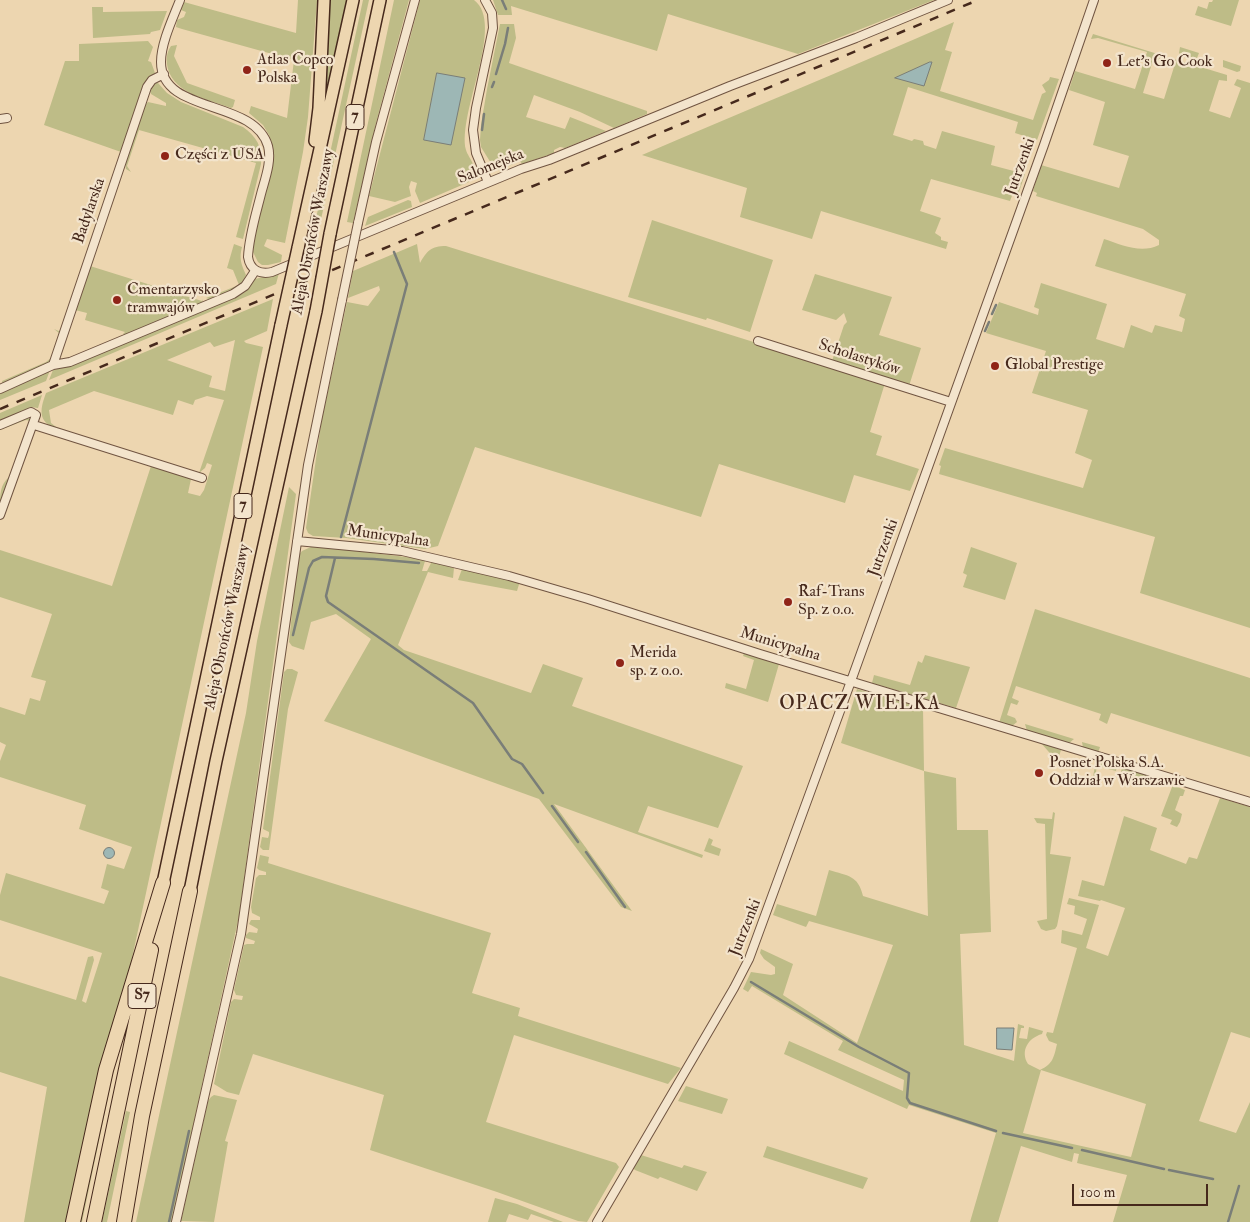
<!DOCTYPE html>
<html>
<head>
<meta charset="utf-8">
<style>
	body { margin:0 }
	#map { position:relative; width:1250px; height:1222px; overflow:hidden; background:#edd6b0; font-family:"IM FELL Double Pica",serif }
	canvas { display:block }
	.scale { position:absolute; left:1072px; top:1184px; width:136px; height:22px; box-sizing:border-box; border:2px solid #46291c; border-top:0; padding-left:6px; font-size:15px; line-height:18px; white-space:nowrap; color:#46291c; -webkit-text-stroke:4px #f3e4cc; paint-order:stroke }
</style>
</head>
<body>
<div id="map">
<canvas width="1250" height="1222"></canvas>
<div class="scale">100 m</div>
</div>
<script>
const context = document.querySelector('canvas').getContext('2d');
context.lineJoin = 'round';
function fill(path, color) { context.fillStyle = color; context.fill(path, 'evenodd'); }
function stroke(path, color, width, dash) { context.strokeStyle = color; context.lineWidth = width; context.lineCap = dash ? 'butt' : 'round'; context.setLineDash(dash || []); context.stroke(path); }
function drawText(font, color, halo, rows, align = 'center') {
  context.font = font + ' "IM FELL Double Pica",serif'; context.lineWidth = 4.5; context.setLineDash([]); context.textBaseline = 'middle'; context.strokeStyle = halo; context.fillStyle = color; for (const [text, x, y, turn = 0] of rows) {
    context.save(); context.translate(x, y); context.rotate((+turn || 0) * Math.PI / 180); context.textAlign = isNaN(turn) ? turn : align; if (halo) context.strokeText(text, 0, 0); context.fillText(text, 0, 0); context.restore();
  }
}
const green = new Path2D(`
	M298,0H317L308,117L303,152L285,243L267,239L264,246L282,255L281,262L268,265H262L258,262L253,252L255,236L274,157L269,135L263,125L249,113L251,106L287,118L294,60L182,29L176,27L177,20L184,17L186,12L181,10L184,2L296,33Z
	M329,0H348L328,84L325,82Z
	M363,0H369L320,224L317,229L314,227L315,223Z
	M394,0H409L376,123L353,223L347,222Z
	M420,0H474C506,24 457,113 466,150C467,154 471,159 473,164L471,165L474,173L469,182L420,203L415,191L417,183L411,181L409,187L411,196L395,202L369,196Z
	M493,0H934L798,54L668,14L657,51L511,6L512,15H498Z
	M1213,0H1239L1231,26L1195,15L1198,6L1207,9L1209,2H1212Z
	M92,7H103V12L167,11L160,30L151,32L150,34L93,38Z
	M954,22L945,50L952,52L940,91L1033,120L1042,94L1046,92L1042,85L1049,80L1050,77L1059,79L1037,140L1015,133L1018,122L908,87L893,135L912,141L914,139L923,141L924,145L936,149L942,131L995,146L991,165L1025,174L1018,195L1013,193L1010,201L931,179L920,211L941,218L935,233L941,237V240L948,242L946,249L821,211L812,239L740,217L747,188L642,155C746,110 850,68 954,22Z
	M500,24H514L516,38L509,63L647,111V114L614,128L580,112L534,95L526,117L565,129L570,117L606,131L565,148L560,147L554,150V153L522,164L520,161L500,170L494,168L481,147L480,140L481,125L487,89Z
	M1093,34L1161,55L1160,61L1153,60L1143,93L1164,99L1174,67L1169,65L1171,58L1227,75V81L1219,80L1209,111L1230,118L1241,88L1234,85L1237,79L1250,83V628L1140,593L1155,537L939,474L941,466L939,465L945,448L1083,488L1092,460L1075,453L1088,410L1032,393L1046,351L986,333L999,302L1038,315L1039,309L1034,307L1041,283L1107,304L1096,339L1124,348L1131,325L1152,333L1155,325L1182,332L1185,319L1179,316L1186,294L1095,266L1104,239C1122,245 1141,254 1159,245V240L1143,229L1036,196L1037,193L1033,191L1041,165L1119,188L1129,156L1093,145L1105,102L1069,90L1075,71L1135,89L1147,52L1098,38L1091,39Z
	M148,41L153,47L148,61L151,62L155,73L145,84L121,152L44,125L65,61H79V44Z
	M177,45L174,56L187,83L235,100L233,107L231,108C209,100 175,94 168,69C166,61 166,53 171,46Z
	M1180,47L1199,53L1197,58L1181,55L1179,53Z
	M1223,60L1241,66L1240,71L1237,72L1223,67Z
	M156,83H158L167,93L181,102L243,127C256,136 263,147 261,164L243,239L236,237L256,163L139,130L127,166L131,172L126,169L125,164L145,105L148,102L166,106V103L151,94L150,89Z
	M408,200L411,201L412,207L365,226L368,217Z
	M652,220L773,260L750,332L707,318L706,320L628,297Z
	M234,244L242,247C239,258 241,264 246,275L243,281L245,283L240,287L209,299L206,298L239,285L233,270L227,268Z
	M417,244L420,263C427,251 431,246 446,246L885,383L870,432L882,436L876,455L919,469L910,491L854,475L845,503L719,464L701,517L475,447L438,546L425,549L346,538L313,536L308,533L306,528L321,424L347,302L368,306L380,290L379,286L348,298L353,271Z
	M90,266L202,301V299L203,303L125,335L123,334L125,332L85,320L87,313L75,310Z
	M279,273L276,284L49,380L53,370L69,366L240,295L245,292L255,279Z
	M815,274L892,297L879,335L921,348L909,386L832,361L844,325L847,322L844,313L836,320L802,310Z
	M273,299L267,331L244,341L246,343L263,347L128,977L66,1222H24L47,1087L0,1072V976L76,1000L88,957L93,956L94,960L82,1001L86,1003L102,953L0,920V895L6,873L104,904L109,891L101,888L107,864L124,869L132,847L79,829L86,805L0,777V761L6,745L0,742V707L25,715L30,698L40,701L46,681L31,677L52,614L0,597V550L112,586L151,466L191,479L188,493L200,496L204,490L212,465L207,463L205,468L199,473L224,400L207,396L195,400L193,405L178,400L173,415L94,391L49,410L51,423L60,430C38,423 39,412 46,393ZM235,340L225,391L209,387L212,376L167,360L210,342L214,347Z
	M54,329L61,332L52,360L47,364L3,386L2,381L46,362L51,358L59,333Z
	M50,370L46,381L0,400V392Z
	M42,395L38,408L31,407L0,421V413Z
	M26,417L31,419L0,507C0,494 0,485 9,477L30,421L26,420L0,430V429Z
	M289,487L296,494L239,916L172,1222H136L246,713L257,641Z
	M313,546L423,559L425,561L422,571H427L432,561L454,568L453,578L428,572L398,645L404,650L531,693L543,664L583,678L572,706L743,766L718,828L648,806L638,832L703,855L702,858L554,804L632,911L621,907L539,799L324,721L371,639L336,614L311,622L304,650L292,646L289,642L298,556L302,551Z
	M971,547L1017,563L1005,600L963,587L967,575L963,573Z
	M462,569L520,581L517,591L458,580Z
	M1035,609L1250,678V757L1111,713L1107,724L1099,720L1101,714L1016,686L1012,698L1019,701L1017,705L1011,703L1007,715L1015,718L1017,722L1012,726L999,723Z
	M744,653L779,664L768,702L725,688L726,683L746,689L754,660L743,656Z
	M925,655L970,667L956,708L872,683L874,675L910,685L918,661L922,663Z
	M287,669H292L298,672L288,709L269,850H263L260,847L262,837L268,838L269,835V832L263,829L284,672Z
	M857,689L923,708L924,771L956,778L957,830H988L991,932L960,934L964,1045L1014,1061L1018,1024L1024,1026V1028H1021L1019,1038L1027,1039L1029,1027L1043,1031L1042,1034C1028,1038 1020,1051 1028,1064L1040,1070C1053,1064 1054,1057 1057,1044L1049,1041L1046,1035L1047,1032L1053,1033L1077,948L1061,943L1062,930L1082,935L1087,919L1074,914L1075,906L1067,904L1069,898L1099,905L1086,948L1108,956L1125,908L1101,900L1100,901L1078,896L1082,880L1104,886L1124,816L1157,828L1150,850L1186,864L1189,857L1197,859L1220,798L1250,807V1038L1231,1032L1199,1121L1236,1133L1250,1102V1222H1113L1127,1175L1077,1163L1079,1154L1074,1153L1072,1162L1021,1146L998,1222H970L996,1133L909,1105L907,1109L784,1054L789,1041L903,1091L904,1080L838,1050L843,1041L752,986L748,992L743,989L751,972L771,975L775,974V967L764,959L760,953L761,949L793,964L783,995L857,1043L893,945L809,921L806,927L773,915L777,904L816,916L829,870C848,876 858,875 863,896L928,916L924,771L841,743ZM1041,1070L1146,1104L1131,1157L1023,1133Z
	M1025,724L1074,739L1068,744L1027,731Z
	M1082,742L1100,747L1098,753L1083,748Z
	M1041,743L1061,750L1058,759H1055Z
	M1096,760L1117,765L1116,771L1097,766L1095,778L1093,777Z
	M1122,767L1160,778L1161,783L1121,772Z
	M1169,782L1176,784L1175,786L1185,790L1183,796H1180L1175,810L1182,814L1180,822L1177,827L1170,824L1172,820L1161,816L1172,787L1167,785Z
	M1053,812L1055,813L1050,854L1071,857L1057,926L1055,929L1046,931L1041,929L1037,921L1047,919L1045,824L1037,823L1034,818L1052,819Z
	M709,838L713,840L711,845L721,849L719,856L704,851Z
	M260,855L269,857L268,863L491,933L472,993L520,1008L518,1016L681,1068L668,1084L514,1035L486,1122L616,1163L619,1167L587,1222L578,1221L497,1192L370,1150L384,1095L253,1054L239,1095L227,1092L214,1084L231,1002L234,999L242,1000L243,996L236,995L234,990L244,945L247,944H254L255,941L246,938V935L249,932L257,933L258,929L249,924L251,920H260V917L252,913L251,907L256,878L259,875H266V872L259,870L257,868Z
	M118,1050L82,1222H77L110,1068Z
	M686,1086L728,1099L722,1114L678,1101Z
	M214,1095L237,1100L225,1141L228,1142L214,1222L181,1221L208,1101L211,1097Z
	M126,1111L130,1112L107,1222H102Z
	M767,1146L868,1178L863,1189L763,1157Z
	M641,1155L682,1168L684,1165L707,1172L697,1191L660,1177L658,1179L635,1170L633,1168Z
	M495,1198L517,1204L563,1222H554L531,1214L528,1220L509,1214L506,1222H488Z`);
const water = new Path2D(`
	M930,62H932L924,86L895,78Z
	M437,73L465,78L451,145L424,140Z
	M103.5 853a5.5 5.5 0 1 1 11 0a5.5 5.5 0 1 1-11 0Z
	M997,1028H1014L1012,1050L997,1049Z`);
const stream = new Path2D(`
	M502,0L506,9
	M496,74L505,44L508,28
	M492,87L494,82
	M482,130L484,114
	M992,314L996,305
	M985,331L989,322
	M341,537L407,284L394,252
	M335,558L326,596L328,602L473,703L512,759L522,764L543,793
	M293,635L309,568L313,561L322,557L374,559L419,563
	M552,806L578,842
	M586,852L625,907
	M751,982L859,1047L909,1073L907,1098L910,1103L996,1131
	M1003,1133L1072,1148
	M1082,1150L1164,1169
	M1169,1170L1213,1179
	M169,1222L189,1131
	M1228,1222L1239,1186`);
const street = new Path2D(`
	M180,0C173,18 161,43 161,62C161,115 254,98 268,146C272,161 265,179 261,194C256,214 249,236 248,257C250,270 260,275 272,272L521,169L549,160L730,86L856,38L948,0
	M485,0L492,13L493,28L476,108L473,130L476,153L488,182
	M0,119L7,118
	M358,223L376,142L415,0
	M758,341L951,402
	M53,365L147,87L152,80L164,74
	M0,389L53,365L70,362L233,294L245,286L255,271
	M0,425L31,412L36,415L0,515
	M34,425L202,478
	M297,541L402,551L509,576L588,599L760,654L1250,802
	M176,1222L241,934L308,465L342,300
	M597,1222L734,988L749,959L851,681L1044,145L1094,0`);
const primary = new Path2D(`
	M315,141L319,108L324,0
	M330,234L380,0
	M298,248L353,0
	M163,883L281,325
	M190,891L216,761L316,311`);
const highway = new Path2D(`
	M73,1222L106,1070L163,883
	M94,1222L151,950
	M124,1222L142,1116L190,891`);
const rail = new Path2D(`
	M0,409L978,0`);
const streetBridge = new Path2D(`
	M342,300L358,223`);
const primaryBridge = new Path2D(`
	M316,311L330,234
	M281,325L298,248`);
const markers = [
	[1107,63,5,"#8f2418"],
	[247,70,5,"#8f2418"],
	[165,156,5,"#8f2418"],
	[117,300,5,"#8f2418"],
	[995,366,5,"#8f2418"],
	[788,602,5,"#8f2418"],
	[620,663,5,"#8f2418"],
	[1039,773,5,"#8f2418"]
];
const shields = [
	[355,117,18],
	[243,506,18],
	[142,996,28]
];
const shieldNames = [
	["7",355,117],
	["7",243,506],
	["S7",142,996]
];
const poiNames = [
	["Atlas Copco",257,61],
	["Polska",257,79],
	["Let's Go Cook",1117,63],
	["Części z USA",175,156],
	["Cmentarzysko",127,291],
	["tramwajów",127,309],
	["Global Prestige",1005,366],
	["Raf-Trans",798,593],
	["Sp. z o.o.",798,611],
	["Merida",630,654],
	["sp. z o.o.",630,672],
	["Posnet Polska S.A.",1049,764],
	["Oddział w Warszawie",1049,782]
];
const streetNames = [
	["Salomejska",491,167,-22],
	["Jutrzenki",1021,167,-70],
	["Badylarska",90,211,-71],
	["Aleja Obrońców Warszawy",314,232,-79],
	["Scholastyków",859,358,18],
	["Municypalna",388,537,8],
	["Jutrzenki",884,548,-70],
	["Aleja Obrońców Warszawy",228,627,-78],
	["Municypalna",780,645,17],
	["Jutrzenki",746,928,-68]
];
const quarterNames = [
	["OPACZ WIELKA",860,705]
];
fill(green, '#bebc87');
fill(water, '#9db7b5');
stroke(water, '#7a7e78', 1);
stroke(stream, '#7a7e78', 2.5);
stroke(street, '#705441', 10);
stroke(primary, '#46291c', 14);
stroke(highway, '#46291c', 16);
stroke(street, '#f3e4cc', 8);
stroke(primary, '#edd6b0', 11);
stroke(highway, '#edd6b0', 14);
stroke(rail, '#46291c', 2.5, [9, 9]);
stroke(streetBridge, '#705441', 10, []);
stroke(primaryBridge, '#46291c', 14, []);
stroke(streetBridge, '#f3e4cc', 8);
stroke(primaryBridge, '#edd6b0', 11);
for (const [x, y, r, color] of markers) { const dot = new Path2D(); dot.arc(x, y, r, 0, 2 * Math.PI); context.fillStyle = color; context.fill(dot); stroke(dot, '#f3e4cc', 2); }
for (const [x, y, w] of shields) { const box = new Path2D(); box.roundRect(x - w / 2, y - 12.5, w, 25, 4); context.fillStyle = '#f3e4cc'; context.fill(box); stroke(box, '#46291c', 1); }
drawText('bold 15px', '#46291c', null, shieldNames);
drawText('16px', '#46291c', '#f3e4cc', poiNames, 'left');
drawText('16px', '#46291c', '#f3e4cc', streetNames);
context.letterSpacing = '1px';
drawText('19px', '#46291c', '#f3e4cc', quarterNames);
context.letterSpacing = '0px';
</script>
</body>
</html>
